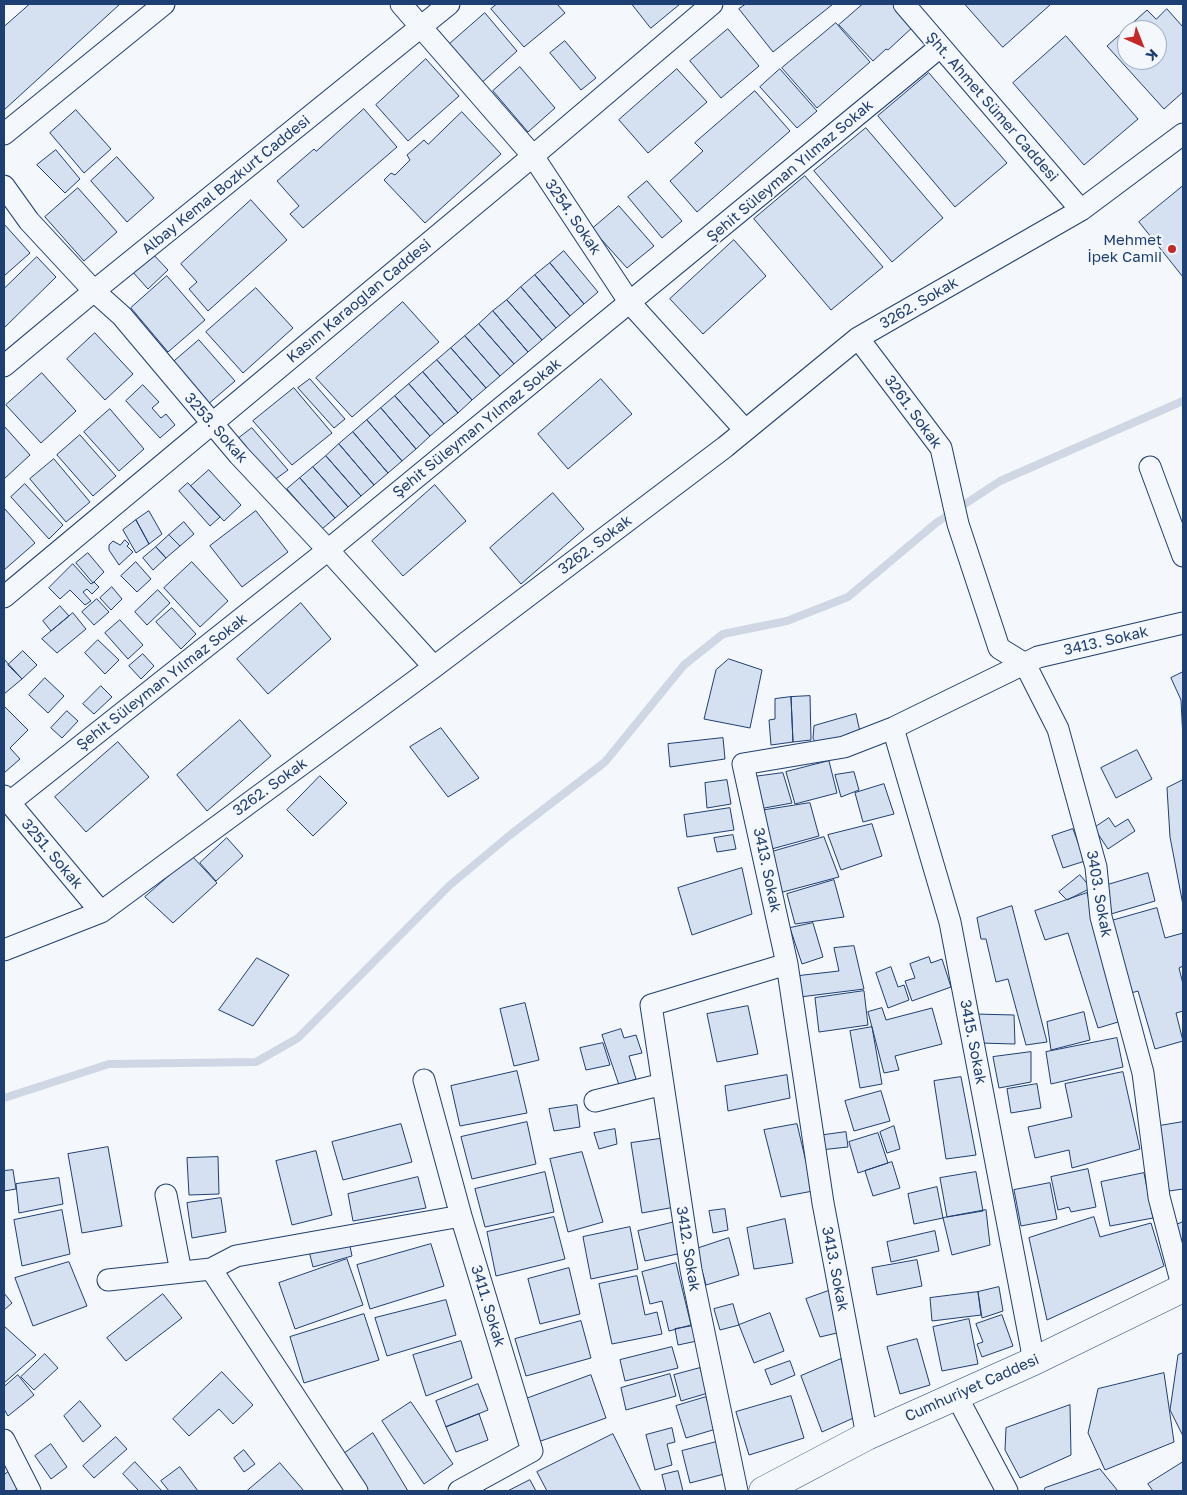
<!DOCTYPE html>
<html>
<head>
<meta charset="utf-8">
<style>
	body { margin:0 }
	#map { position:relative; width:1187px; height:1495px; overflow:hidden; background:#f4f7fb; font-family:"Golos Text",sans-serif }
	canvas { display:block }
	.frame { position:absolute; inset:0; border:5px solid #1d3f73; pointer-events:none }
	.north { position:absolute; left:1117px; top:20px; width:50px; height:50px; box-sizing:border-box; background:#f4f7fb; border:1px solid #9eadc5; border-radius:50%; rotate:136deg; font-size:14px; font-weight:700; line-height:20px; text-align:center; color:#1d3f73 }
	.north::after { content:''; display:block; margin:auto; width:18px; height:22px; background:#c62828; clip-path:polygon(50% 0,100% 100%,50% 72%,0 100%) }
</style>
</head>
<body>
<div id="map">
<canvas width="1187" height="1495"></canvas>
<div class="frame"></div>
<div class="north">K</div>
</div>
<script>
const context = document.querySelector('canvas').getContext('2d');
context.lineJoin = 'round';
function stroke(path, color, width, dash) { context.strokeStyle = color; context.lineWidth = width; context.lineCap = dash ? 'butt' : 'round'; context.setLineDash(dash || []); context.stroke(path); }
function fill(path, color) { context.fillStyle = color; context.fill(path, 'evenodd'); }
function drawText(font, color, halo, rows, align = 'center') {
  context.font = font + ' "Golos Text",sans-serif'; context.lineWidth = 4; context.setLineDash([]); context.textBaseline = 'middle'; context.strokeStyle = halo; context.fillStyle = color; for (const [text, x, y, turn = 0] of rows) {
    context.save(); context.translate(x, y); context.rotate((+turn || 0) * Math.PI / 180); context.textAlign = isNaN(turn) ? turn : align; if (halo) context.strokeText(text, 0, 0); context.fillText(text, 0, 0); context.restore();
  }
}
const stream = new Path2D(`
	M4,1098L109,1064L256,1062L298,1038L450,885L510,835L605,762L684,665L723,634L787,621L848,597L936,523L1000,481L1183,401`);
const building = new Path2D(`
	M30,4H120L4,110V27Z
	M497,4H557L565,13L524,47L491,9Z
	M632,4H680L651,28Z
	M746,4H833L773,52L739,9Z
	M863,4H895L915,25L888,50L886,49L873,61L839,25Z
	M965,4H1051L1003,47Z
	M1167,9L1183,27V92L1164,109L1107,46L1147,10L1156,19ZM1127,30H1157V60H1127Z
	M485,13L517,51L478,86L445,48Z
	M836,23L870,62L817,108L782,68Z
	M728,29L759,66L721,98L690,61Z
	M1066,36L1138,119L1084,165L1013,83Z
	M565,41L596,78L581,90L550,53Z
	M426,59L459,96L408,141L376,105Z
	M520,67L555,108L528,132L493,91Z
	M677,69L707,102L648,153L619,120Z
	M780,69L817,111L797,128L760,87Z
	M929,73L1007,163L955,207L878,116Z
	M755,91L790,131L697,212L670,181L703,151L695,143Z
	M364,109L397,147L303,228L290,214L299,206L277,181L314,149L316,151Z
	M76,110L111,149L84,173L50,133Z
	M462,112L501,154L425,223L384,180L391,173L395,175L410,160L407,155L424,140L428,144Z
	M866,128L943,218L892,262L814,171Z
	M56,150L80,179L65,193L37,165Z
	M117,157L154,198L127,222L91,181Z
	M805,176L883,267L831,310L754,219Z
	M647,181L682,221L662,238L628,197Z
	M1183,186V277L1139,222Z
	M78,188L117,232L84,261L45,217Z
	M251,200L287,240L208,311L189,289L197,282L181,264Z
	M619,206L654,246L627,268L592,229Z
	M4,224L30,253L4,276Z
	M734,240L766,276L703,334L670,299Z
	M564,251L598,292L584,304L550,263Z
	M151,252L168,270L148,289L131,270Z
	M37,257L56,277L4,328V289Z
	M550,263L584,304L570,316L535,275Z
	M535,275L570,316L556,328L521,287Z
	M167,276L205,320L168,352L131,308Z
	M521,287L556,328L542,340L507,300Z
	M256,288L293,328L243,373L206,332Z
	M507,300L542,340L528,352L493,311Z
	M403,302L439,342L352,417L316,378Z
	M493,311L528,352L514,364L479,324Z
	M479,324L514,364L500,376L465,336Z
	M95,333L133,374L105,400L67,359Z
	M465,336L500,376L486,388L451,348Z
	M199,340L235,381L207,405L171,364Z
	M451,348L486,388L472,400L437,360Z
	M437,360L472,400L458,413L423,372Z
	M423,372L458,413L444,424L409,384Z
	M42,373L76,411L41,443L6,405Z
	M310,379L345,419L334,428L298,388Z
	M601,379L632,414L568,469L538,434Z
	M409,384L444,424L430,436L395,396Z
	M143,385L159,402L152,408L161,418L166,414L175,425L160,438L126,401Z
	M294,388L332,433L292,465L253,421Z
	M395,396L430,436L416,449L381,408Z
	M381,408L416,449L402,461L367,420Z
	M110,409L144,449L119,471L84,432Z
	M367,420L402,461L388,473L353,432Z
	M4,426L30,455L4,479Z
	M252,428L288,470L273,481L235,441Z
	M353,432L388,473L374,485L339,444Z
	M80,435L116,476L93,496L57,455Z
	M339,444L374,485L361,496L326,456Z
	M326,456L361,496L348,507L313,467Z
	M54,459L90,502L66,522L30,479Z
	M313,467L348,507L335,518L300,478Z
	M209,470L241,505L224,521L191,486Z
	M300,478L335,518L322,529L287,489Z
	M188,483L220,517L210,526L179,491Z
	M25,484L63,525L49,539L11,497Z
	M435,485L466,521L403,576L372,541Z
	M553,493L584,529L521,584L490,548Z
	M4,508L35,543L4,570Z
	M149,511L162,534L149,544L136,520Z
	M256,511L288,552L242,587L210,546Z
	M136,520L149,544L136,553L123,530Z
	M184,522L194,534L180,546L169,535Z
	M169,535L180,546L166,558L156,547Z
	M125,540L129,544L127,546L133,552L119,565L109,550V545L113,541L120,545Z
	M156,547L166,558L153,570L143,558Z
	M88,553L104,572L93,583L76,563Z
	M136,562L151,579L137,592L121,576Z
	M192,562L228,601L200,627L164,588Z
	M73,564L91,584L94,582L99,587L92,594L87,589L83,592L91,601L85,605L70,590L60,599L49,588Z
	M112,587L122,599L111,610L100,598Z
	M158,590L170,603L147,625L135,612Z
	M97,599L109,612L94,625L82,612Z
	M301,603L331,639L268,694L237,659Z
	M60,606L69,616L51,631L43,621Z
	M172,608L196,634L181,649L156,622Z
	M73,613L86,629L57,653L42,639Z
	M120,620L143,645L128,659L105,633Z
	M98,640L119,660L105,674L85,653Z
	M23,651L37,665L22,679L8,665Z
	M143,654L154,666L141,679L129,666Z
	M4,659L22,679L4,694Z
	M729,659L762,670L750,728L704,719L716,670Z
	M1183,672V739L1181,700L1171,678Z
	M45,678L64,696L48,713L29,695Z
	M101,686L112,697L94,714L83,704Z
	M810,696L811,740L793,742L791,697Z
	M791,697L793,742L771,745L769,720L775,719V699Z
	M4,706L28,730L10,748L20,759L4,773Z
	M67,711L78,721L62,738L51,728Z
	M856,714L861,736L817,746L813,738L814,726Z
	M240,720L271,756L207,811L177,775Z
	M441,728L479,778L448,797L410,747Z
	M723,738L725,759L670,767L668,744Z
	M118,742L149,777L86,832L55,797Z
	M1137,750L1152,779L1116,798L1101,768Z
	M829,761L837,793L795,804L786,772Z
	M854,772L859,790L841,797L835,775Z
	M783,773L792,803L759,809L753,777Z
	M320,776L347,803L313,836L287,810Z
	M727,780L731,804L707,808L705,783Z
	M1183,780V905L1170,837L1167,788Z
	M884,784L894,814L863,822L855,793Z
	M810,803L819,836L768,850L759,811Z
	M730,808L734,830L687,837L684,815Z
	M1109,818L1115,827L1128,819L1135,831L1108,849L1094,828Z
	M872,824L882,856L841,870L828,835Z
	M1073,829L1085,861L1063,868L1052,836Z
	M733,835L736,849L717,852L714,838Z
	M824,837L839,877L779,893L768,853Z
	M227,838L243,856L216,881L200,863Z
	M192,856L217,883L173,923L145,897Z
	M742,868L752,914L692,935L678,888Z
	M1148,873L1155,901L1111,914L1104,886Z
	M1080,875L1091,888L1067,900L1059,892Z
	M834,880L844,917L795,924L787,894Z
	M1087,893L1125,1020L1098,1028L1068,933L1045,940L1035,911Z
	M1012,906L1047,1042L1026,1045L1008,979L996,982L986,939H981L977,918Z
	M1157,908L1165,938L1183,933V966L1179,968L1183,984V1011L1176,1013L1183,1041L1155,1049L1138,991L1131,993L1111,921Z
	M813,923L823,957L802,964L790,928Z
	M854,946L864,989L800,997L795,976L839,971L834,948Z
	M929,957L931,963L942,959L951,987L912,1001L905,981L915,978L910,964Z
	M257,958L289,975L253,1026L219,1010Z
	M891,967L898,987L904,985L909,1000L888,1008L876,973Z
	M864,991L868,1025L819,1032L815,998Z
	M525,1003L539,1060L514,1066L500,1009Z
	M748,1006L758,1054L717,1062L707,1014Z
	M882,1008L886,1020L932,1008L942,1044L895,1056L899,1070L884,1073L868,1012Z
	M1084,1012L1090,1040L1051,1050L1047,1022Z
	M974,1014L1014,1015L1015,1044L979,1043Z
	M872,1027L882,1084L860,1088L850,1031Z
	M621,1029L624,1038L636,1035L642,1053L629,1056L636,1079L619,1085L602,1035Z
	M1117,1038L1123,1067L1051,1084L1046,1052Z
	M603,1043L610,1065L586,1070L580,1048Z
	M1031,1052V1082L999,1088L993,1057Z
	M517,1071L527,1113L460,1126L451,1086Z
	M1123,1072L1140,1149L1072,1168L1069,1150L1035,1158L1028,1127L1072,1117L1065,1084Z
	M787,1075L790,1098L728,1111L725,1086Z
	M961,1077L976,1155L946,1159L934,1081Z
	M1037,1084L1041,1108L1011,1113L1007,1089Z
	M881,1091L890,1121L854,1131L845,1101Z
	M577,1105L580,1127L554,1131L549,1109Z
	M527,1122L536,1164L472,1179L461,1137Z
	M1183,1122V1189L1169,1191L1159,1126Z
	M401,1124L412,1162L343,1180L332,1142Z
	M797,1124L813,1191L781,1197L764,1130Z
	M894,1126L900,1149L887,1153L880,1132Z
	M615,1129L617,1144L599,1149L594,1133Z
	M846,1132L848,1147L820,1150L817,1136Z
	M878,1133L888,1163L858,1173L849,1142Z
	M666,1138L675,1207L642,1213L631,1143Z
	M108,1147L122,1226L82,1233L68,1154Z
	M316,1151L332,1215L292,1225L276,1161Z
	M582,1152L603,1222L568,1232L550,1159Z
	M218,1157L219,1194L189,1195L187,1158Z
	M892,1162L900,1188L873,1196L865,1171Z
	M1088,1169L1096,1207L1071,1212L1069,1207L1058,1210L1051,1177Z
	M13,1170L16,1189L4,1191V1171Z
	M545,1172L554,1212L485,1227L475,1189Z
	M976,1172L983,1211L947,1217L940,1178Z
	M1144,1173L1153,1218L1110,1226L1101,1182Z
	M418,1177L426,1208L353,1221L348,1194Z
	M59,1178L63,1204L19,1213L16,1184Z
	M1050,1183L1057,1219L1021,1226L1014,1190Z
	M937,1187L943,1218L914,1224L908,1194Z
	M221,1198L226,1232L192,1238L187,1203Z
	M725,1209L728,1230L713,1233L709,1211Z
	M62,1210L70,1254L22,1266L14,1220Z
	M986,1210L990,1245L952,1255L943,1218Z
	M554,1217L565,1259L496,1276L487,1232Z
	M1094,1217L1100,1237L1151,1223L1164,1266L1047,1320L1029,1238Z
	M785,1219L793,1263L754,1269L747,1228Z
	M675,1222L682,1253L645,1261L638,1231Z
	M1183,1222V1245L1176,1225Z
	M630,1227L638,1269L591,1279L583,1237Z
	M935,1231L939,1251L891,1262L887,1242Z
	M729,1238L739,1275L706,1285L696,1249Z
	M349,1241L352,1256L313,1267L308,1247Z
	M431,1244L444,1286L370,1309L357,1265Z
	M347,1259L363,1305L295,1329L279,1283Z
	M917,1260L922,1286L877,1295L872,1268Z
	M69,1262L87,1306L33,1326L15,1278Z
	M676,1263L691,1325L669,1331L662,1301L650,1304L642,1272Z
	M569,1268L580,1314L540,1324L528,1279Z
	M637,1276L645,1315L657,1312L662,1334L612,1344L599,1284Z
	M999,1287L1003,1311L982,1318L978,1292Z
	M831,1290L841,1332L820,1337L806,1299Z
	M978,1292L981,1315L932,1321L930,1298Z
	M4,1293L12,1303L4,1310Z
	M163,1294L182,1318L126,1361L107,1338Z
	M446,1300L456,1335L387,1356L375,1318Z
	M733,1304L739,1325L720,1330L714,1309Z
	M770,1313L784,1351L754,1363L739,1325Z
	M364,1314L379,1360L304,1383L290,1337Z
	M1002,1315L1013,1346L982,1357L977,1344L983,1342L976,1324Z
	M969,1319L978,1364L942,1371L933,1327Z
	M581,1321L591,1358L526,1376L515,1339Z
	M4,1326L36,1355L4,1383Z
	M693,1326L697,1341L678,1345L675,1329Z
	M917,1339L930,1385L900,1394L887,1347Z
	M461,1341L472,1378L426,1396L413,1355Z
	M672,1347L678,1368L625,1381L620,1360Z
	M1183,1353V1436L1170,1410L1178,1355Z
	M45,1354L58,1368L34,1390L21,1377Z
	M841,1359L858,1416L822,1432L801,1376Z
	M790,1361L795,1375L771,1385L765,1370Z
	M700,1368L708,1393L681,1401L674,1375Z
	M222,1372L253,1405L233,1424L219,1409L189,1436L173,1419Z
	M1164,1373L1174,1442L1105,1470L1088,1433L1098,1389Z
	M670,1374L676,1396L626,1410L621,1388Z
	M18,1375L34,1395L8,1416L4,1409V1387Z
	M591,1375L606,1418L538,1442L523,1400Z
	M478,1384L488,1410L446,1427L436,1401Z
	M791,1396L804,1438L749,1455L736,1412Z
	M706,1397L716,1429L686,1438L676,1406Z
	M80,1401L101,1426L83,1442L64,1416Z
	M411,1402L453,1464L424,1484L382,1421Z
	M1070,1405L1071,1455L1020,1478L1005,1450L1006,1428Z
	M479,1414L488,1440L456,1452L446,1427Z
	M672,1428L675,1442L667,1444L672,1465L655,1470L646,1435Z
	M373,1433L408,1491H365L342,1455Z
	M613,1434L641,1491H547L537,1472Z
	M116,1437L127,1449L94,1478L83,1466Z
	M720,1441L728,1473L690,1483L682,1451Z
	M51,1444L67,1467L51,1479L35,1456Z
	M244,1450L255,1464L244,1472L234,1458Z
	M135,1462L162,1491H139L123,1474Z
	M1183,1462V1491H1153L1148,1484Z
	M280,1463L304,1491H247Z
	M180,1467L198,1491H169L161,1481Z
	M1100,1469L1118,1491H1044L1045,1488Z
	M11,1470L22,1486L14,1491H4V1475Z
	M678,1471L683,1491H666L662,1475Z
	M530,1480L536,1491H508Z`);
const street = new Path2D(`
	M401,4L533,156L630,303L745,430
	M904,4L1081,210
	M4,134L164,4
	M4,186L29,221L94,291L122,316L239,455L328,550L434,667
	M858,338L941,448L958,524L999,648L1025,664L1058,729L1096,867L1101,917L1143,1073L1159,1197L1183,1289
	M4,366L94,291L449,4
	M1150,467L1183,556
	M4,597L533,156L712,4
	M893,728L950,922L1034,1361
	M4,796L101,912
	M10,802L328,550L940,47
	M4,950L101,912L434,667L725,447L858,338L1081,210L1183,134
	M424,1080L461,1216L532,1451L459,1491
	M595,1101L663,1084
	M166,1195L181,1272
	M211,1269L357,1491
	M108,1280L211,1269L236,1256L461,1216
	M956,1395L1007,1491
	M867,1436L823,1203L787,964L743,764L844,747L893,728L1038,657L1183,623
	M4,1440L30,1491
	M737,1491L691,1270L651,1005L787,964`);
const secondary = new Path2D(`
	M763,1491L867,1436L1034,1361L1183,1288`);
const markers = [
	[1172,249,5,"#c62828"]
];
const streetNames = [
	["Şht. Ahmet Sümer Caddesi",992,107,49],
	["Şehit Süleyman Yılmaz Sokak",790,171,-40],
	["Albay Kemal Bozkurt Caddesi",226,185,-39],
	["3254. Sokak",573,217,56],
	["Kasım Karaoğlan Caddesi",359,301,-40],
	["3262. Sokak",919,303,-30],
	["3261. Sokak",913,412,54],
	["3253. Sokak",216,428,49],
	["Şehit Süleyman Yılmaz Sokak",477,428,-39],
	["3262. Sokak",595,545,-37],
	["3413. Sokak",1106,641,-13],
	["Şehit Süleyman Yılmaz Sokak",162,682,-38],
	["3262. Sokak",270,787,-36],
	["3251. Sokak",52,854,50],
	["3413. Sokak",767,870,78],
	["3403. Sokak",1099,894,80],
	["3415. Sokak",973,1042,79],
	["3412. Sokak",688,1249,81],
	["3413. Sokak",835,1269,79],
	["3411. Sokak",488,1306,73],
	["Cumhuriyet Caddesi",972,1388,-24]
];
const poiNames = [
	["Mehmet",1162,240],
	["İpek Camii",1162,257]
];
stroke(stream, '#cfd7e4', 8);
fill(building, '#d5e0f0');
stroke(building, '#1d3f73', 1);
stroke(street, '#1d3f73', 23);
stroke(secondary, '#1d3f73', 29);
stroke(street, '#f4f7fb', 21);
stroke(secondary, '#f4f7fb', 28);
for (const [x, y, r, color] of markers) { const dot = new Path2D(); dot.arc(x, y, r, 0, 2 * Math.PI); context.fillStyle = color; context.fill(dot); stroke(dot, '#f4f7fb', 2); }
drawText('15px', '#1d3f73', '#f4f7fb', streetNames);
drawText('15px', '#1d3f73', '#f4f7fb', poiNames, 'right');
</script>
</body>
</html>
